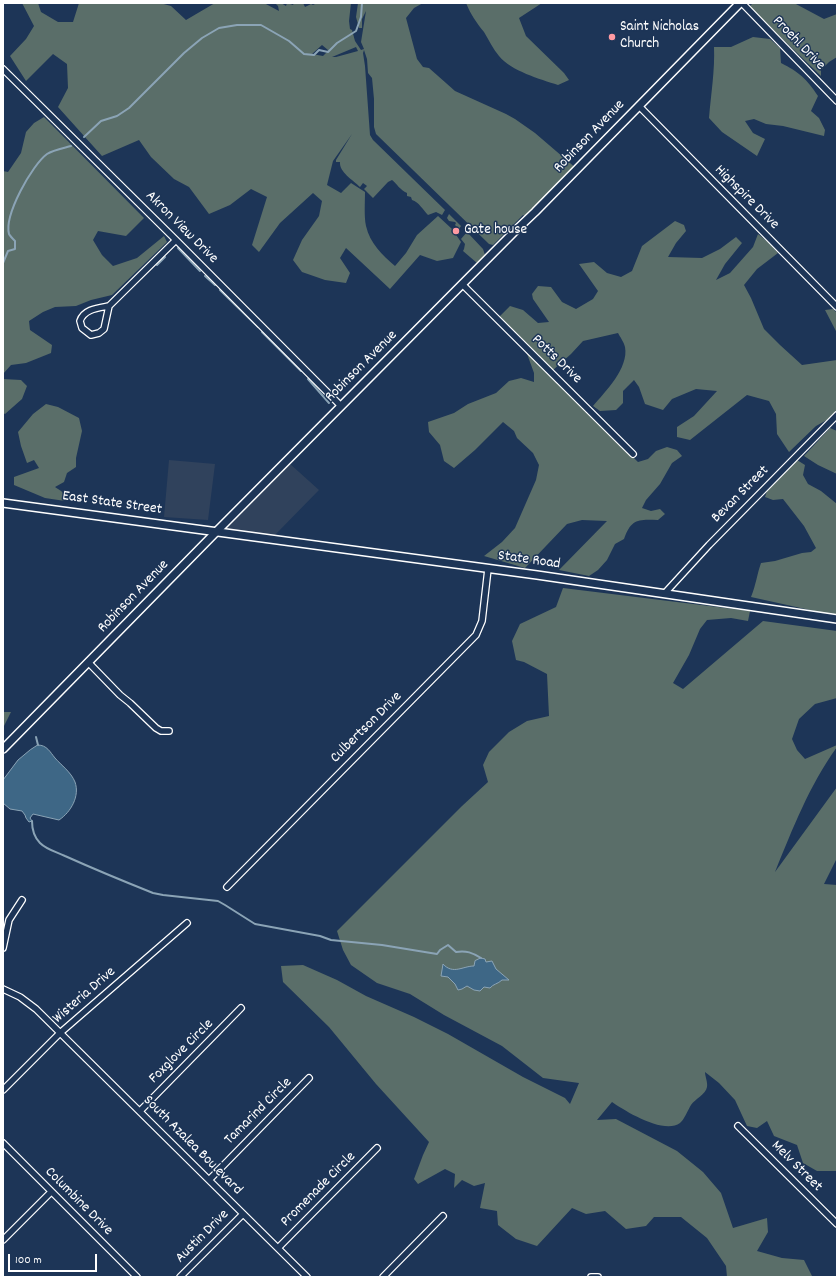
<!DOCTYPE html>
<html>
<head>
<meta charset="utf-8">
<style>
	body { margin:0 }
	#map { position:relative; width:840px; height:1280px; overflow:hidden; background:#1d3557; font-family:Dekko,sans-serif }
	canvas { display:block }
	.frame { position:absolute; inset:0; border:4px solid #fff; pointer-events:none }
	.scale { position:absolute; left:8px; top:1254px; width:89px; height:18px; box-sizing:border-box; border:2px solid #fff; border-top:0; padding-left:5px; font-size:12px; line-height:14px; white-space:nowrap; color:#fff; -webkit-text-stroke:3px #1d3557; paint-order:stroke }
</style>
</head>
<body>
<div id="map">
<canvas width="840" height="1280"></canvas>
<div class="frame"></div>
<div class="scale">100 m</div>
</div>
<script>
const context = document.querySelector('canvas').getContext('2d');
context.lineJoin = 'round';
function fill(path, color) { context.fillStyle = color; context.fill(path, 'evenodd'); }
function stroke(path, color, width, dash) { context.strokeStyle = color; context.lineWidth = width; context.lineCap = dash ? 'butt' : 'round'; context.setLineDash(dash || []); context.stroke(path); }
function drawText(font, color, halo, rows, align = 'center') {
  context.font = font + ' Dekko,sans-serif'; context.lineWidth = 3; context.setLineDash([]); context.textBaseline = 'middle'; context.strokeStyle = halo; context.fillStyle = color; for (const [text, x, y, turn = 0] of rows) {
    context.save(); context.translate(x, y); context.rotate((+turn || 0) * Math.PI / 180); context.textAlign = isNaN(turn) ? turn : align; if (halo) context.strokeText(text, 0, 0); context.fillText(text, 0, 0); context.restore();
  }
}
const built = new Path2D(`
	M169,460L215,464L208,520L164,517Z
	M289,463L319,490L274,536L221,530Z`);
const green = new Path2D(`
	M22,3H38L41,12L58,22H73L79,3H160L171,6L186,20L215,3H264L279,11L278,6L275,3H281L286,6L287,3L293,5L294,3H303L305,7L311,4L313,5L317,3H351L349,21L350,29L352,30L355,41L361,50L364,49L361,42L366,11L362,19V28H359L356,17L358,3H423L414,8L406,18L417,59L423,67L429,68L455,91L506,114L515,119L535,133L577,169L528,219L523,215L493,245L489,244L376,134L374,127V99L372,78L368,73L367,59L364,50L363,53L365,66L370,135L373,140L445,210L442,215L436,212L428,215C423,210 419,202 412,200L411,197L407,196V193C400,190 397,184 392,180L388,182L373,198L364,189L367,186L363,183L360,187C353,180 339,172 340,162H336V160L352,134L333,161L327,185L341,193L351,183L365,192C365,202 364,217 366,226C370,243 382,255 395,266L406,253L417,235L438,216L452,229L461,242L453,258L437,261L420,255L390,289L346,248L340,258L350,273L346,283L325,280L302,272L293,260L302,240L319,216L322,201L313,193L280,223L259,252L252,245L267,197L251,189L230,205L209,214L189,187L174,179L151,157L139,140L102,156L58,107L68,88L67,64L53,54L26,81L10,56L26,39L34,26ZM322,45L328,50L327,52L323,56L312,54ZM356,47L358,51L336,57H332Z
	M466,3H542L519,18L526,36L564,73L569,80L558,85C540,79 511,71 499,56C493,49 489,40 484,32C476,22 471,15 466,3Z
	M753,3H794L824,19L837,14V57L829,62L821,70V76L749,7Z
	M753,37L770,39L780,48L781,63C799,72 807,79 818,96L811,111L819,118L825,130L824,136L783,126L766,124L754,119L745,121L753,133L765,139L757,156L722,132L709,118C711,94 715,70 714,47H731Z
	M44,117L144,218L126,236L98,231L93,240L102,255L113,266L137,258L164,236L167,242L112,295L91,300L76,306L55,307L43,312L29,321L30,330L52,345L51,353L26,363L11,365L3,374V171L8,172L21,153L26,132L34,123Z
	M449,214L461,226L459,229L455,225L456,223L455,222L449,221L447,218Z
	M675,221L684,225L686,231L676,243L668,257L702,258L720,249L736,237L742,243L725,264L716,280L730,273L753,247L758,234L769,243L778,253L757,269L744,285L751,298L764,329L780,345L802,365L837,360V410L827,420L816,426L789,452L777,434L776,414L769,401L747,395L690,440L677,437V427L694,416L717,391L696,389L672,399L663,410L645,404L639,387L634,380L623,391V403L616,410L600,411L593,406C605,392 629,368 625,347C624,342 620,337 618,333L583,341L571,354L553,370L499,317L510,306L523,310L538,323L549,322L533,299L532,294L538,286L551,287L562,302L576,309L593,299L598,291L579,264L594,262L607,273L621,277L632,271L642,246Z
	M467,232L483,249L485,255L477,263L463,251L464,249L465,244L461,239Z
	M833,309L837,313V333L825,310Z
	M526,351L638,462L648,459L656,451L667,447L677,450L682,456L672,463L660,484L646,500L642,508L651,511L660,509L665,514L658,520C638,519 631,519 624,539L615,544L607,560L598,570L589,576L559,570L607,521L582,520L567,524L525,568L484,556L502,542L515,528L536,480L539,465L533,453L517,438L514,431L503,422L475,450L454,468L444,461L440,445L429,432L428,422L454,413L468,404L496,393L509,381L521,378L534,382V373Z
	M3,379L21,380L27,386L22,399L5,414L3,413Z
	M46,404L58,407L79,418L82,431L76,458V467L67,473L64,482L55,487C61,491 66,493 65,501L45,498L14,485V477L39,468L34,460L27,463L21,446L18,432L33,414Z
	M830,428L837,431V474L818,465L804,456Z
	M797,460L805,465L803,475L808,484L821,491L837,504V616L751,597C756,585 757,574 761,563L775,561L802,553L811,552L816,548L804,526L783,499L773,500L765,497L767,491Z
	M563,588L750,611L748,621L731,618L707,620L700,629L689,655L673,683L683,689L763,621L837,631V698L815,704L799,719L792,739L797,750L805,759L837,745V747C809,786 793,828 775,872L837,787V858L824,884L837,885V1171H817L803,1163L797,1145L774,1136L767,1121L757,1128L747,1126L735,1100L719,1083L705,1072C705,1076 708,1083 707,1087C706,1094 695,1099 691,1105C688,1110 684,1120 680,1123C664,1135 625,1111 612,1102L597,1120L616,1119L677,1151L703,1172L721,1193L733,1228L767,1218L768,1232L757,1251L782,1258L804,1260L812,1276V1277H727L726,1266L707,1238L681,1217H654L646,1226L626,1229L605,1211L586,1214L572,1208L537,1246L516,1239L498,1225L497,1211L480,1208L485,1183L474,1186L462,1180L454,1188L455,1174L445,1169L418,1184L414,1179L423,1155L429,1142L376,1084L329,1027L283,982L281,966L303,965L337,980L366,996L414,1017L448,1034L523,1077L565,1098L570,1104L579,1083L543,1078L502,1046L444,1015L410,994L377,983L351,965L343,950L337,931L462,806L488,782L483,765L489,752L509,732L527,721L549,716L547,674L524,662L516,660L512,641L520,624L556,607Z
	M3,712H11L3,728Z`);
const water = new Path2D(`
	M38,745C47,745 50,752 55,758C61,765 71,772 75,782C80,796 71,812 59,820L33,814L30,818L32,821L29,822L26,818L25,815L22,811L10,809L3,803V780L18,760L30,750Z
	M481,958L485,959L486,962L492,961L496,969L509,980H502C498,984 493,984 490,988L484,987L480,991L474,990L467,986L462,989L458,990L455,984L448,977L441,976L443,964C453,975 463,966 474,966L475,961Z`);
const stream = new Path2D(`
	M84,137L101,121L117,116L129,108L184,53L202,38L219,28L237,25H261L289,41L304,54L314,55L319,50L328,52L337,43L356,31L361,17L362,3
	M178,248L200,271
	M3,263L8,251L15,249V241C13,239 10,236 9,234C4,215 32,165 47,154C53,150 64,148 71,146
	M157,265L165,257
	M205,276L215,285
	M220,290L258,327
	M262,332L301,371
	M308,379L329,403
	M36,737L38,745
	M32,821C32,829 34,837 40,843C47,850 57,852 65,856C94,869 123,881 153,893L163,895L218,901L225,905L255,924L320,936L331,940L382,945L437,954L440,950L448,945L456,952C466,950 473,953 481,958`);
const minor = new Path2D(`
	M742,3L837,101
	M3,69L176,240L341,406
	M639,106L837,307
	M462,284L633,454
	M109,306C98,308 84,309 80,321L82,328L91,335L99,333L104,329L109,306L176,240
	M665,593L709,545L837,415
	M88,662L120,695L130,703L156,728L161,731H169
	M227,887L476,635L482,621L488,569
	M3,948L9,920L22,900
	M3,989L20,997L36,1009L307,1277
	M3,1090L60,1033L187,923
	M140,1111L241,1008
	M738,1126L837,1224
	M3,1143L137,1277
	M209,1180L309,1078
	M3,1240L51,1192
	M278,1248L377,1148
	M180,1277L243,1214
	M383,1277L443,1216
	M591,1277H598`);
const tertiary = new Path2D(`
	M3,503L537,575L837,619`);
const secondary = new Path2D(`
	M3,749L217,531L514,232L535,212L740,3`);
const markers = [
	[612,37,4,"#ff9aa2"],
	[456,231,4,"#ff9aa2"]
];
const poiNames = [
	["Saint Nicholas",620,28],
	["Church",620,45],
	["Gate house",464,231]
];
const streetNames = [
	["Proehl Drive",798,44,46],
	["Robinson Avenue",590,137,-46],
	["Highspire Drive",746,198,45],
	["Akron View Drive",181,228,45],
	["Potts Drive",556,360,44],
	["Robinson Avenue",362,367,-45],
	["Bevan Street",741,495,-45],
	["East State Street",112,504,8],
	["State Road",529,561,8],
	["Robinson Avenue",134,597,-46],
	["Culbertson Drive",367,728,-45],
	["Wisteria Drive",85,996,-41],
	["Foxglove Circle",182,1052,-45],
	["Tamarind Circle",259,1112,-45],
	["South Azalea Boulevard",192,1146,45],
	["Melv Street",796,1167,45],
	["Promenade Circle",319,1190,-45],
	["Columbine Drive",78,1202,45],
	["Austin Drive",203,1237,-45]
];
fill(built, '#30425c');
fill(green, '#5a6e69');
fill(water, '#3e6786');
stroke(water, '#8ba4b6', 1);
stroke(stream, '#8ba4b6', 2);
stroke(minor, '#fff', 8);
stroke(tertiary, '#fff', 10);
stroke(secondary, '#fff', 10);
stroke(minor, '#1d3557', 5.5);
stroke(tertiary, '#1d3557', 7);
stroke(secondary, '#1d3557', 7);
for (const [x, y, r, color] of markers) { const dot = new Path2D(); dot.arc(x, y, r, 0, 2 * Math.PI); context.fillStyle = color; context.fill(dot); stroke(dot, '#1d3557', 1.5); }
drawText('15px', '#fff', '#1d3557', poiNames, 'left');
drawText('15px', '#fff', '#1d3557', streetNames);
</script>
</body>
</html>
